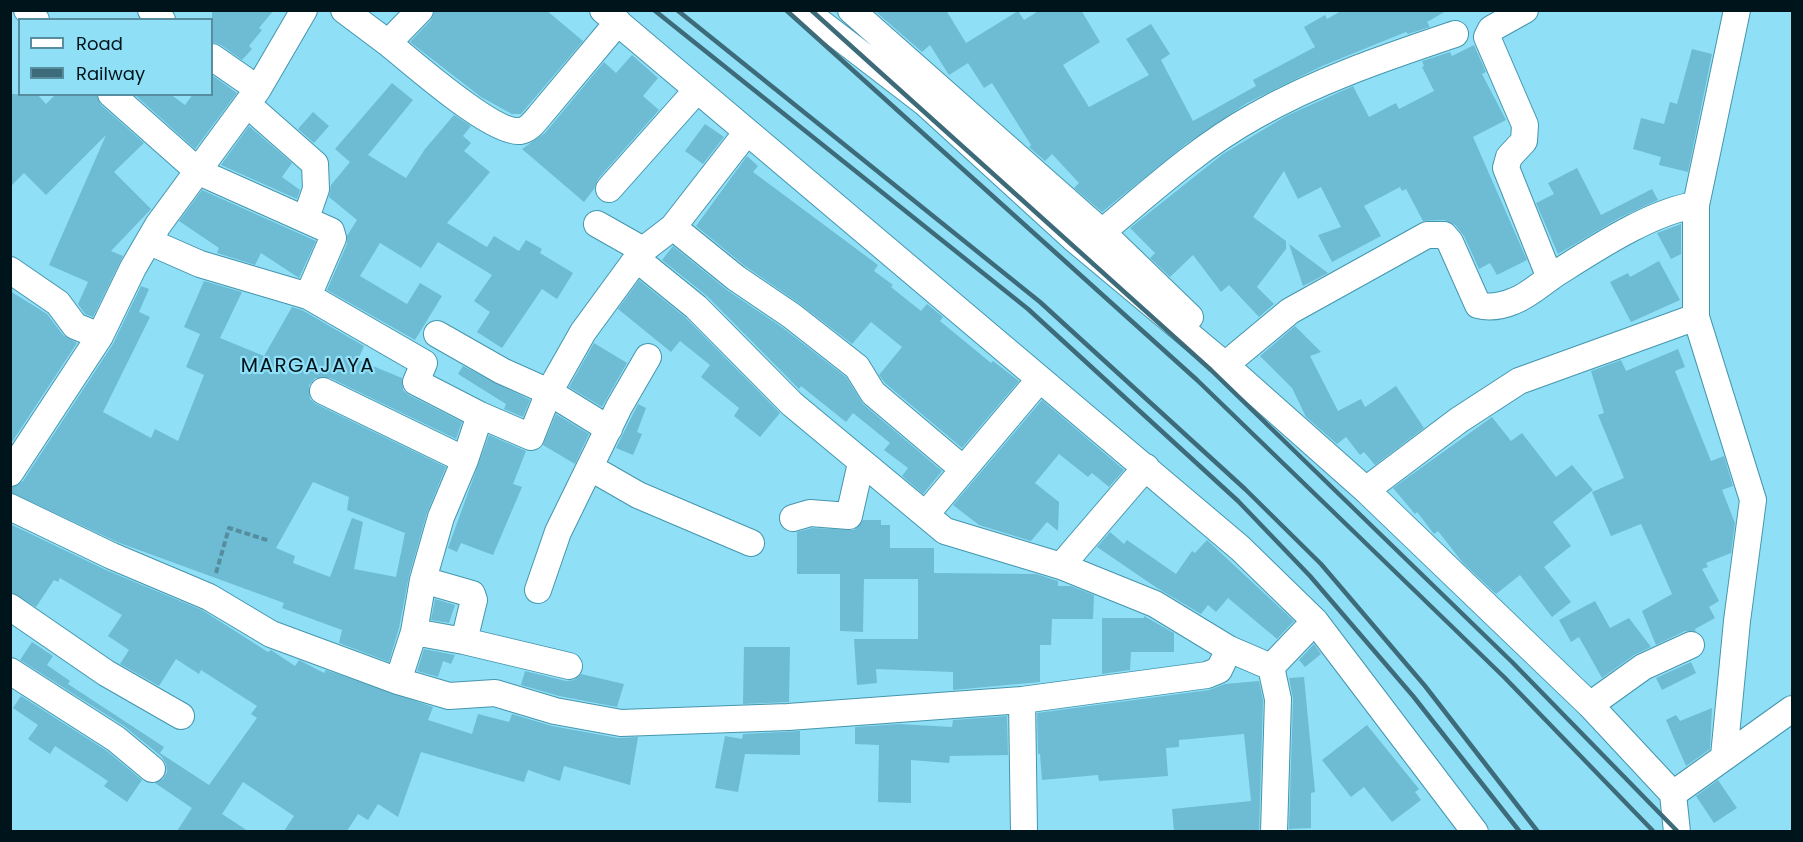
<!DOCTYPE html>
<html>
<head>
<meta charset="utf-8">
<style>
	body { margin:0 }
	#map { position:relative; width:1803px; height:842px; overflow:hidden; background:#8fdff7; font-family:Poppins,sans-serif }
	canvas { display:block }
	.frame { position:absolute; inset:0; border:12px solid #00141b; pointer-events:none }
	.legend { position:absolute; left:18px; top:18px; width:195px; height:78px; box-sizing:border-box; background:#8fdff7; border:2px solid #568e9f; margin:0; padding:8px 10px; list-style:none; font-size:18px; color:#00141b }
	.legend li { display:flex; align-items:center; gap:12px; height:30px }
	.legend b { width:30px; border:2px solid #568e9f }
</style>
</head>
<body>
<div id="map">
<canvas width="1803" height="842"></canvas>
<div class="frame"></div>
<ul class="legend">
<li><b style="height:8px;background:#fff"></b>Road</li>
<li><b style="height:8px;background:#3d6b79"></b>Railway</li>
</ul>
</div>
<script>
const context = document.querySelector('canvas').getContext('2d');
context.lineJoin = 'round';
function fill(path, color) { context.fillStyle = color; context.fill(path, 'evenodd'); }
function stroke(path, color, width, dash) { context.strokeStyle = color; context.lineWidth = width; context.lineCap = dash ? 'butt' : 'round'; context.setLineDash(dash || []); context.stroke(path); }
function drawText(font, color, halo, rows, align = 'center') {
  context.font = font + ' Poppins,sans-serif'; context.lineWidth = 4.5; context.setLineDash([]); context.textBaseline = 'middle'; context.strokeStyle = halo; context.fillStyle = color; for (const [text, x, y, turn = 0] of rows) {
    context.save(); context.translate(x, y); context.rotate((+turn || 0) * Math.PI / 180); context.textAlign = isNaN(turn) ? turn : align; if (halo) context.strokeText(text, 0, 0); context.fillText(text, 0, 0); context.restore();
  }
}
const building = new Path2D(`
	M212,10H274L259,28L262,30L249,46L252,49L242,60L221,45L212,42Z
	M435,10H546L583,41L521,114H512L481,97L410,42L431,20Z
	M874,10H946L966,43L1018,11L1024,20L1040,10H1081L1100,42L1063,65L1089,107L1149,75L1126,39L1151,24L1170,54L1161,60L1193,121L1256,86L1253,80L1315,47L1304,27L1325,15L1327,19L1343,10H1448L1427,22L1430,27L1408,34L1406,32L1322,66L1247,103L1186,144L1102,212L1074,188L1079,183L1052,154L1045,161L1029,147L1031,145L992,83L984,88L968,63L949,75L930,45L922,52Z
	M1474,45L1486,72L1482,74L1506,120L1473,137L1527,260L1497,275L1490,263L1479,269L1464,236L1455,225L1444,220L1423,221L1406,189L1402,191L1400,187L1364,206L1381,236L1332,262L1318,235L1341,227L1321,187L1298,199L1284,171L1253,217L1286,241V249L1257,287L1274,304L1259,317L1229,285L1221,292L1193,255L1170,277L1150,258L1155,253L1130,228L1223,154L1286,116L1353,86L1369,117L1396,103L1399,109L1434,91L1422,67L1424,66L1422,61L1450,52L1452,56Z
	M1692,49L1712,54L1688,172L1659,165L1661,157L1633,149L1641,118L1664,124L1670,102L1677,104Z
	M632,55L658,78L643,96L659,110L598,179L594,189L584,202L522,149L545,133L604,62L616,73Z
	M212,75L237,93L195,149L134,94H170L185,105L193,94H212Z
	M392,83L413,100L368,155L406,178L425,149L454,115L471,126L463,136L471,143L464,151L490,172L447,223L487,247L494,236L519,251L526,240L542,249L540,253L573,273L557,299L542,289L502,348L477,332L490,312L474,301L492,275L438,242L421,268L380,243L360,276L407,304L420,283L442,296L415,340L327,290L347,244V236L357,220L329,197L331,185L350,162L335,149Z
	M10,94H37L46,104L56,94H96L101,105L144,143L114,172L151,209L111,251L123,256L93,317L85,314L78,304L88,282L49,265L106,135L46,195L24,173L10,187Z
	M313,112L329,126L314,143L298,129Z
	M705,124L724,137L703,164L685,151Z
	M249,126L292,163L282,177L300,190L297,199L221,165Z
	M747,156L758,166L753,172L878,265L874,271L893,285L891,287L921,311L927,304L943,317L940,321L991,363L993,361L1019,381L962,448L885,383L879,375L902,347L871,322L852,344L800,304L745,266L696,226Z
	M1577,168L1601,215L1652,189L1658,200L1619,218L1558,254L1536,203L1554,194L1548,183Z
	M202,190L316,241L299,278L261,253L255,265L217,253L219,248L179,221Z
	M1681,224V254L1671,259L1657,233Z
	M1289,244L1328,273L1303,286Z
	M673,246L727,290L783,328L846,377L863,404L942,471L923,494L902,476L908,468L884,450L890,443L853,413L846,422L801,386L799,389L707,296L662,260Z
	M1659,261L1680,300L1631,322L1610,282L1628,273L1630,277Z
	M639,280L686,318L780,413L760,437L734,416L739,408L701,377L710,365L680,341L671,352L618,309Z
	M204,281L242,292L220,338L264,356L292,307L302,310L364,346L358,360L402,378L403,390L409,395L462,422L456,439L330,378H315L309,385L310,399L316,404L446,467L427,513L409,576L399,628L389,662L339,643L342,630L282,608L284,603L117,542L10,492V488L23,481L113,344L141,286L149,289L139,312L150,317L103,412L151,438L155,429L178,441L204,375L186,367L200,334L184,327ZM313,482L349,497L347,510L405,533L396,577L354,569L363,522L352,518L330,577L293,563L295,556L276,548Z
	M10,291L47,314L63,335L77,343L10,445Z
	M1295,326L1321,352L1310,356L1338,411L1361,399L1365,407L1396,386L1424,428L1375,465L1364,452L1360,455L1346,437L1337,444L1306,417L1292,388L1260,356Z
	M594,343L627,363L602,407L569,387Z
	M1678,349L1685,367L1675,371L1711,461L1724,456L1733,486L1722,490L1735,523L1731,553L1706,563L1708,567L1702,569L1719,601L1709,607L1715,618L1695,629L1696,632L1685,631L1656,645L1642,611L1672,594L1641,524L1611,536L1592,492L1624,478L1598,415L1604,413L1591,371L1621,360L1626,371Z
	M463,366L530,400L523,417L504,409L506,404L458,374Z
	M1042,400L1124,470L1109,487L1092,473L1088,477L1059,454L1035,483L1059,502L1058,531L1047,522L1031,541L979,525L953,505Z
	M638,404L646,408L637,432L642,434L633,455L616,448Z
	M556,414L589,434L575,464L543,445Z
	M1492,417L1511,441L1522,433L1556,477L1572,465L1593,490L1553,522L1571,546L1544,567L1571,602L1552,617L1520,575L1496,594L1463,563L1438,531L1434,534L1417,512L1415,514L1393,488Z
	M489,435L526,451L513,484L522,487L493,555L461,543L457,552L448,548Z
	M863,520H881V525H890V548H934V573L1036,574L1058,581V586H1071L1094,595L1093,619H1052L1051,645H1040V682L953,690V672L876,669L877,683L857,685L854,639H918V579H864L863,632L840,631V574H797V532L812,528L854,530Z
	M10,524L106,570L202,610L268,652L271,650L295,666L299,660L324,673L326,670L433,707L428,720L472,734L478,714L509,722L512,714L552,726L618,738L638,737L630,785L564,766L560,781L528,770L524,782L421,752L398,817L378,804L368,820L358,814L347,831H284L294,816L243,782L222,814L248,831H177L192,808L155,783L163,779L167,772L166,764L162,757L124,726L20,660L32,642L53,656L47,665L70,681L68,684L164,747L160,753L209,785L257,718L251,714L257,706L201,670L199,674L176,659L159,686L120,664L129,650L108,636L122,615L60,578L58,582L54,580L36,607L10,592Z
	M1110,532L1124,544L1127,540L1176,574L1192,551L1195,553L1207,540L1294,621L1277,639L1228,598L1216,612L1208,605L1201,614L1157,588L1097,547Z
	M435,599L455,605L449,623L431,620Z
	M1595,601L1610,628L1629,618L1651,647L1634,655L1602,678L1579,637L1571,642L1559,620Z
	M1144,616L1174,633V652H1131L1130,670L1102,674V618H1144Z
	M1314,644L1321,654L1305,667L1299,660Z
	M744,647H790L789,702L743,704Z
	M424,649L455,655L451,664L443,661L438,677L417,671Z
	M1691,662L1696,673L1662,690L1656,678Z
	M525,671L566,681L574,680L581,674L624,684L617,707L559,696L521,685Z
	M1304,677L1315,792L1311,793V828L1289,829L1293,699L1289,678Z
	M1259,681L1263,700L1259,831H1174L1172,809L1251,801L1244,734L1179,740V747L1166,748L1168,776L1099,781L1098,775L1042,780L1040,754H1038L1037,713L1209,690L1225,684Z
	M21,696L107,751L142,780L127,802L104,786L108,781L55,746L50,754L28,739L38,725L13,708Z
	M1712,708L1710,749L1686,766L1666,720L1676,715L1680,721Z
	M1007,716L1008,755L950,756L949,763L911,760V803L878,802L879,745L855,744V727L899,724L952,727L953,720Z
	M1367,725L1419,789L1415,792L1421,800L1392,822L1364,787L1351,797L1322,760Z
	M800,731V755L745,754L738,792L715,788L725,736L742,739L743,734Z
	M1718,780L1737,808L1714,823L1696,796Z`);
const path = new Path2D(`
	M216,573L229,528L270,541`);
const minor = new Path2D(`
	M27,10L36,20
	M151,10L162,20
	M344,10L388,43L420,10
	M603,10L1240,548L1315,621L1475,832
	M804,10L925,103L1073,238L1225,365L1366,490L1590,705L1673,794L1792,709
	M851,10L1102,232L1190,317
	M1525,10L1491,29L1487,37L1525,125L1524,141L1509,157L1506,168L1550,278
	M388,43C412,62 492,134 520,131C529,130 535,121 541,114L618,22
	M212,57L258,89
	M111,94L199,172L331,231L333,238L308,296L200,264L150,242
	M247,104L315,164L316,189L306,218
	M609,189L697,90
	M597,224L643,250
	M673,227L736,278L792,316L857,367L873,393L963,469
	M1102,232C1151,191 1199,147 1255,116C1318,80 1387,57 1455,34
	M638,260L696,307L792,404L945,531L1061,566L1155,604L1229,649L1271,667L1315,621
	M10,270L58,303L75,326L100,336
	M308,296L424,363L416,382L480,415L531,437L549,392L609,429
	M437,334L502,371L549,392L583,332L643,250L673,227L747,132
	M1225,365L1290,311L1427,235H1444L1450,242L1478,305C1489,308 1502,306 1514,301C1530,295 1545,280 1560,271C1598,247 1653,211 1696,205
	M323,391L465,460
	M591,468L638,495L751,543
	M10,473L100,336L133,268L158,225L258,89L304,10
	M1366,490L1459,420L1519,381L1696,317
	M10,507L112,556L209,597L271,634L398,681L449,696L495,693L555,711L621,723L788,717L1022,700L1207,675L1219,670L1229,649
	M926,514L1039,380
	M793,518L810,513L849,516L861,463
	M1061,566L1146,467
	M423,580L472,594L474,600L464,641L569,666
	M538,590L558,532L619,407L648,357
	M10,607L106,673L181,716
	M414,632L464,641
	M1271,667L1278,699L1274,832
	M10,671L116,739L152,769
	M398,681L414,632L423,580L441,517L465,460L480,415
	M1022,700L1024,832
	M1590,705L1643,667L1691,645
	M1724,756L1737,621L1753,500L1696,317V205L1737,10
	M1673,794L1677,832`);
const rail = new Path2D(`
	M654,10L1028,309L1238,501L1310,576L1413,696L1520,832
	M677,10L1040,302L1245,489L1321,564L1425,686L1538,832
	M786,10L1197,380L1504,677L1654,832
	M811,10L1211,370L1512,662L1678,832`);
const quarterNames = [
	["MARGAJAYA",308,367]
];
fill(building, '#6dbcd4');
stroke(minor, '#4596ad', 28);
stroke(path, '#558d9e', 4, [6, 3]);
stroke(minor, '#fff', 26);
stroke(rail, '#3d6b79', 4.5);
context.letterSpacing = '1.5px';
drawText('20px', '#00141b', '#8fdff7', quarterNames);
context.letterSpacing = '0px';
</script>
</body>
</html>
